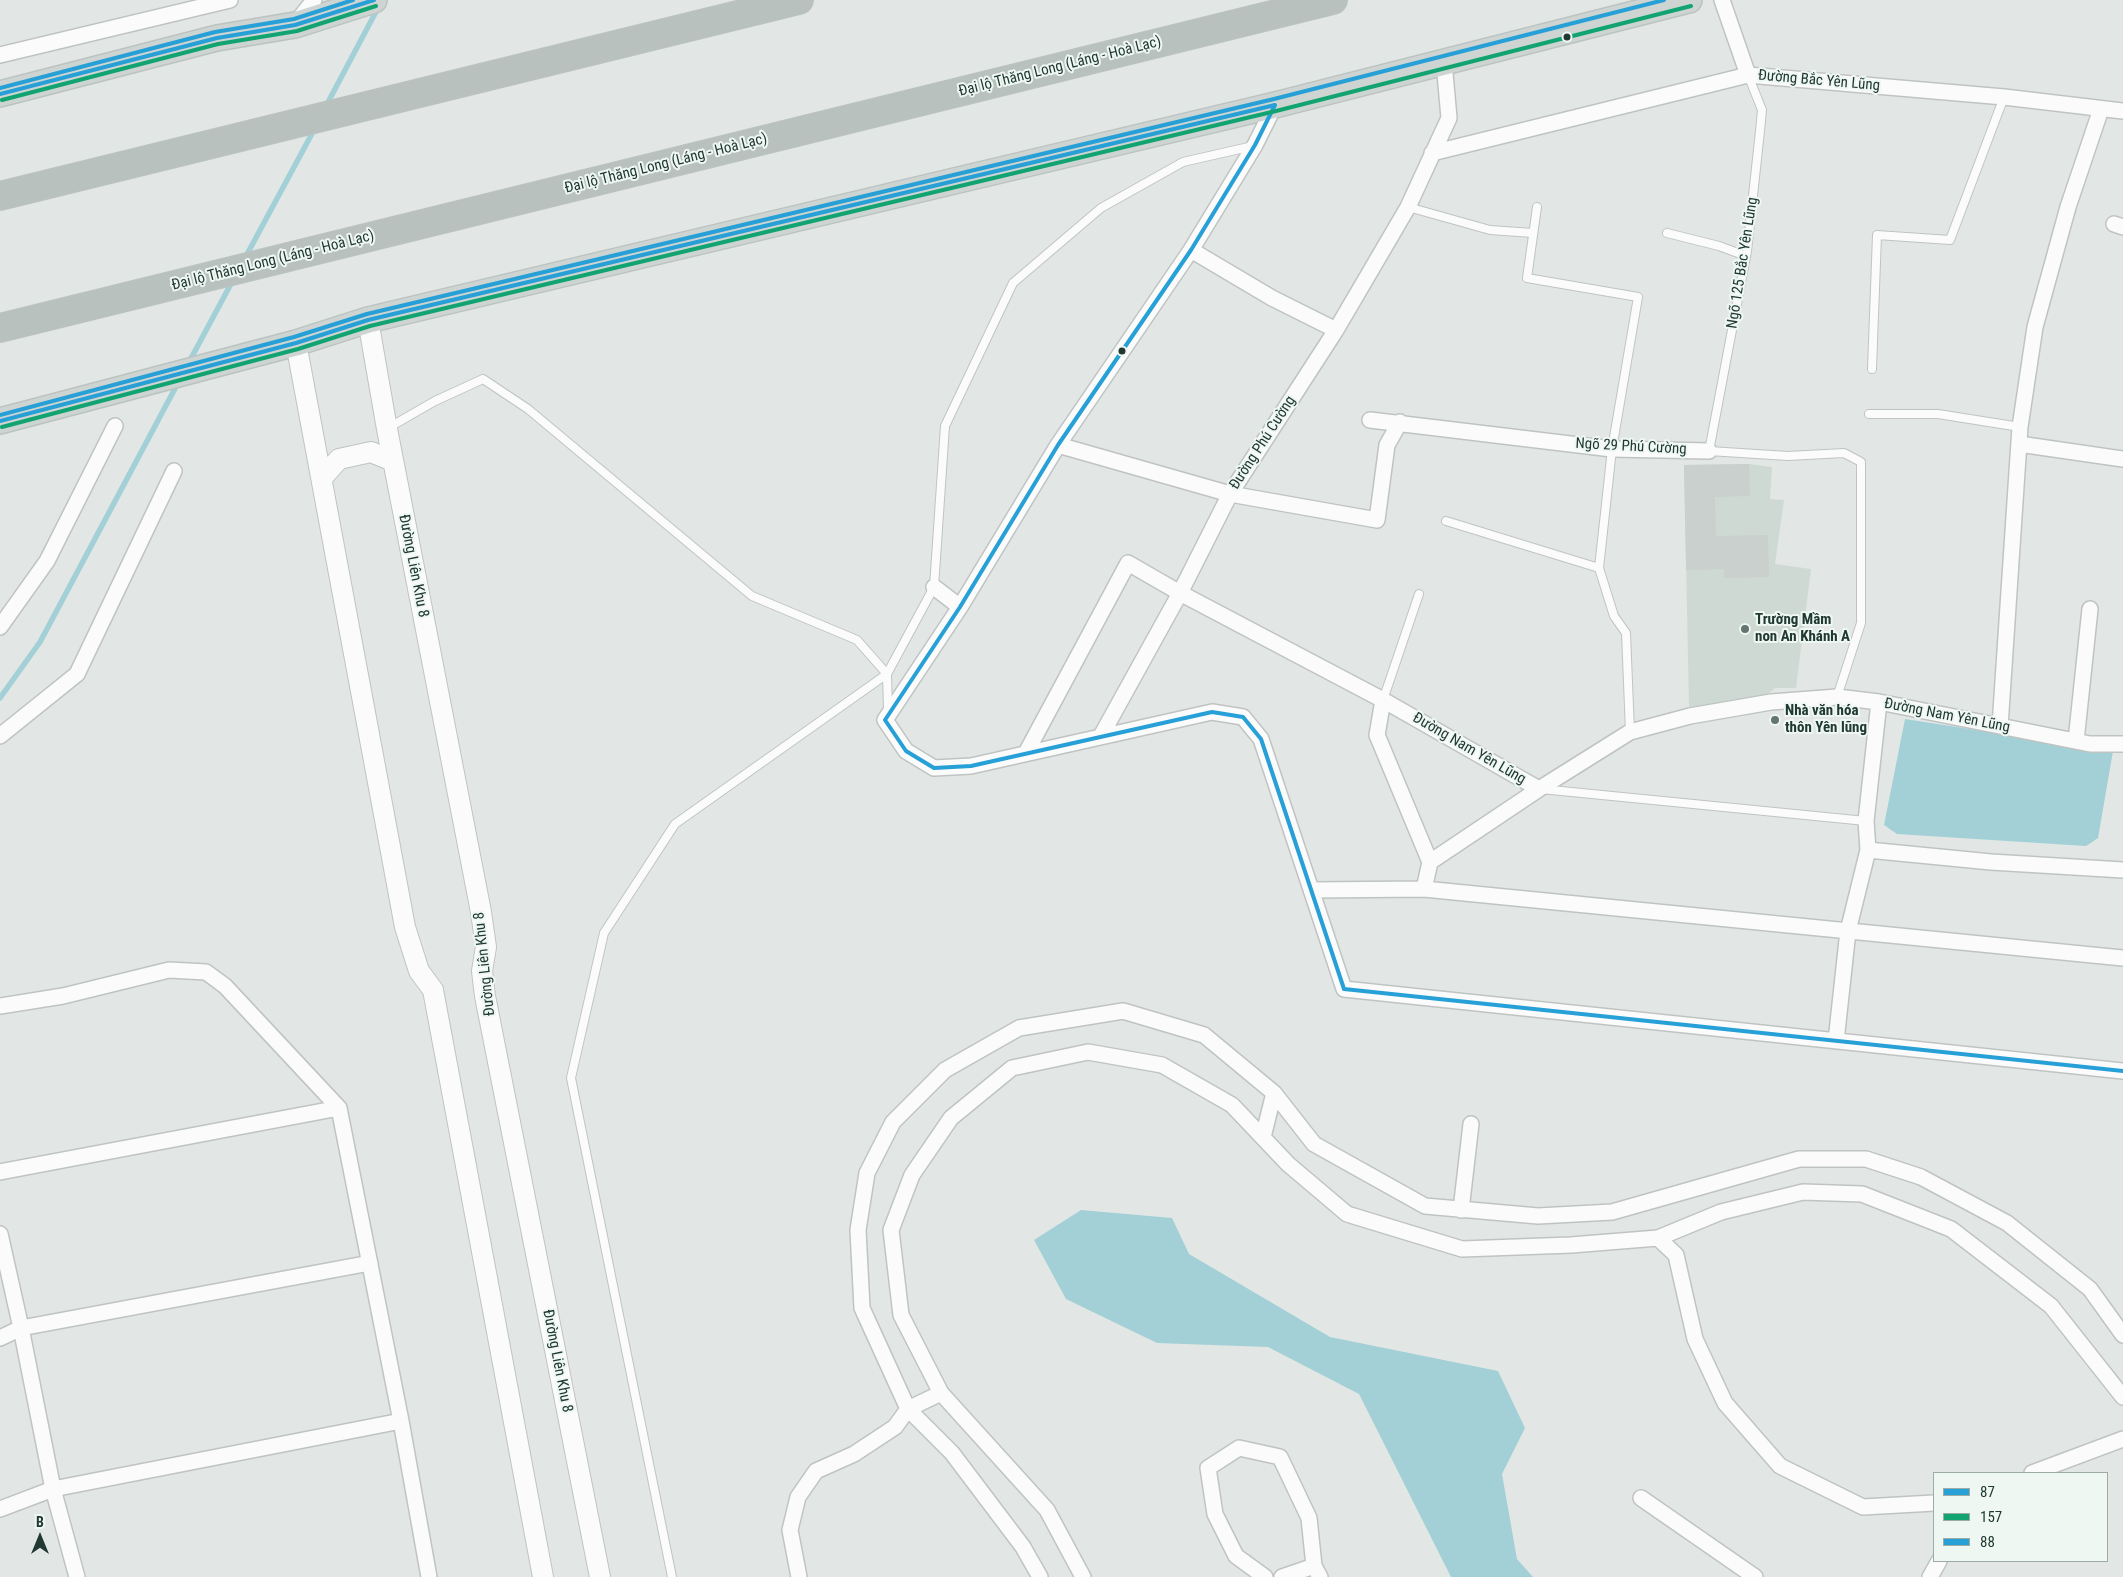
<!DOCTYPE html>
<html>
<head>
<meta charset="utf-8">
<style>
	body { margin:0 }
	#map { position:relative; width:2123px; height:1577px; overflow:hidden; background:#e2e7e5; font-family:"Roboto Condensed",sans-serif }
	canvas { display:block }
	.legend { position:absolute; left:1933px; top:1472px; width:175px; height:90px; box-sizing:border-box; background:#eff7f3; border:1px solid #9caba6; margin:0; padding:6px 9px; list-style:none; font-size:15px; color:#203932 }
	.legend li { display:flex; align-items:center; gap:10px; height:25px }
	.legend b { width:25px; border:1px solid #9caba6 }
	.north { position:absolute; left:15px; top:1512px; width:50px; height:50px; -webkit-text-stroke:4px #eff7f3; paint-order:stroke; rotate:0deg; font-size:14px; font-weight:700; line-height:20px; text-align:center; color:#203932 }
	.north::after { content:''; display:block; margin:auto; width:18px; height:22px; background:#203932; clip-path:polygon(50% 0,100% 100%,50% 72%,0 100%) }
</style>
</head>
<body>
<div id="map">
<canvas width="2123" height="1577"></canvas>
<ul class="legend">
<li><b style="height:6px;background:#26a0d6"></b>87</li>
<li><b style="height:6px;background:#11a471"></b>157</li>
<li><b style="height:6px;background:#26a0d6"></b>88</li>
</ul>
<div class="north">B</div>
</div>
<script>
const context = document.querySelector('canvas').getContext('2d');
context.lineJoin = 'round';
function fill(path, color) { context.fillStyle = color; context.fill(path, 'evenodd'); }
function stroke(path, color, width, dash) { context.strokeStyle = color; context.lineWidth = width; context.lineCap = dash ? 'butt' : 'round'; context.setLineDash(dash || []); context.stroke(path); }
function drawText(font, color, halo, rows, align = 'center') {
  context.font = font + ' "Roboto Condensed",sans-serif'; context.lineWidth = 4; context.setLineDash([]); context.textBaseline = 'middle'; context.strokeStyle = halo; context.fillStyle = color; for (const [text, x, y, turn = 0] of rows) {
    context.save(); context.translate(x, y); context.rotate((+turn || 0) * Math.PI / 180); context.textAlign = isNaN(turn) ? turn : align; if (halo) context.strokeText(text, 0, 0); context.fillText(text, 0, 0); context.restore();
  }
}
const built = new Path2D(`
	M1749,464L1772,467L1770,499L1784,500L1775,564L1811,569L1796,688H1775L1766,696L1689,708L1684,465Z`);
const water = new Path2D(`
	M1905,719L2113,751L2098,838L2086,846L1897,834L1884,825Z
	M1081,1210L1172,1218L1189,1254L1330,1337L1498,1371L1525,1428L1502,1474L1517,1559L1533,1577H1451L1359,1394L1268,1347L1157,1343L1066,1299L1034,1240Z`);
const stream = new Path2D(`
	M326,106L379,6
	M245,258L315,128
	M188,364L233,280
	M0,698L40,642L179,381`);
const building = new Path2D(`
	M1749,464L1750,496L1715,497L1716,536L1768,535L1769,577L1724,578V569L1686,570L1684,465Z`);
const service = new Path2D(`
	M1748,75L1762,110L1760,131L1747,251L1709,451L1788,456L1844,453L1861,462V623L1837,697
	M1408,207L1490,230L1533,233
	M1537,207L1527,278L1638,297L1612,449L1599,568L1614,616L1626,633L1630,732
	M1667,233L1719,246L1746,256
	M1872,369L1877,235L1950,240L2004,97
	M1869,414H1938L2020,427
	M388,428L435,401L483,379L528,409L752,596L857,640L887,674L888,710
	M1446,521L1599,568
	M1383,700L1419,594
	M1541,789L1866,821
	M672,1577L571,1078L604,933L675,824L887,674L934,587L945,426L1013,283L1101,208L1183,162L1253,146`);
const minor = new Path2D(`
	M1722,0L1748,75
	M295,24L314,0
	M0,55L230,0
	M1275,105L1255,145L1191,250L1058,445L960,607L885,720L906,751L934,768L971,766L1212,712L1243,717L1261,739L1344,989L2123,1071
	M1432,153L1748,75L2004,97L2123,111
	M2114,224L2123,227
	M1191,250L1272,298L1336,330
	M1370,420L1612,449L1709,451
	M2019,444L2123,459
	M1058,445L1230,494L1377,520L1387,445L1400,422
	M934,587L960,607
	M0,627L47,561L115,426
	M1383,700L1377,735L1430,862L1539,789
	M2000,726L2020,427L2035,327L2068,207L2101,109
	M0,736L77,674L174,471
	M1101,736L1180,593L1230,494L1336,330L1408,207L1449,118L1444,62
	M2076,741L2090,609
	M1026,753L1128,563L1180,593L1383,700L1539,789L1630,732L1690,716L1771,702L1837,697L1879,702L2090,744H2123
	M1868,850L1991,862L2123,870
	M1430,862L1424,889L2123,958
	M1311,890L1424,889
	M0,1006L63,996L169,970L206,972L225,986L339,1108L401,1421L429,1577
	M1836,1041L1848,931L1868,850L1866,821L1879,702
	M1263,1137L1274,1093
	M0,1172L339,1108
	M1461,1210L1471,1124
	M0,1234L21,1328L53,1489L77,1577
	M1658,1238L1676,1255L1695,1339L1725,1403L1780,1466L1863,1507L1934,1503
	M0,1338L21,1328L370,1263
	M2032,1473L2123,1439
	M1641,1498L1755,1577
	M0,1509L53,1489L401,1421
	M799,1577L790,1530L798,1497L816,1471L854,1454L895,1427L908,1409L941,1393
	M1040,1577L1023,1547L952,1453L908,1409L862,1308L858,1230L867,1173L893,1122L945,1070L1019,1028L1123,1011L1204,1035L1274,1093L1314,1144L1425,1206L1538,1216L1612,1212L1799,1159H1866L1921,1177L2007,1223L2090,1289L2123,1335
	M1083,1577L1047,1510L941,1393L901,1315L891,1230L912,1175L951,1118L1012,1068L1088,1052L1162,1065L1232,1105L1288,1164L1347,1214L1462,1249L1571,1245L1658,1238L1721,1212L1803,1192L1862,1194L1951,1229L2051,1306L2123,1397
	M1265,1577L1236,1556L1215,1514L1208,1468L1239,1448L1280,1457L1309,1518L1314,1566L1320,1577
	M1282,1577L1314,1566
	M1930,1577L1939,1561`);
const tertiary = new Path2D(`
	M368,320L387,429L481,912L486,947L482,971L485,996L600,1577
	M296,343L405,927L419,971L433,990L436,1006L543,1577
	M322,478L339,459L371,452L393,461`);
const primary = new Path2D(`
	M0,94L217,38L295,25L374,0
	M0,421L296,343L368,320L1275,105L1689,0`);
const motorway = new Path2D(`
	M0,196L799,0
	M0,328L1333,0`);
const bus1 = new Path2D(`
	M0,94L217,38L295,25L374,0
	M1275,105L1255,145L1191,250L1058,445L960,607L885,720L906,751L934,768L971,766L1212,712L1243,717L1261,739L1344,989L2123,1071
	M0,421L296,343L368,320L1275,105`);
const bus2 = new Path2D(`
	M2,100L218,44L297,31L376,6
	M2,427L298,349L370,326L1276,111L1691,6`);
const bus3 = new Path2D(`
	M0,88L215,32L294,19L353,0
	M0,415L294,337L367,314L1274,99L1664,0`);
const markers = [
	[1567,37,4.5,"#203932"],
	[1122,351,4.5,"#203932"],
	[1745,629,5,"#647671"],
	[1775,720,5,"#647671"]
];
const streetNames = [
	["Đại lộ Thăng Long (Láng - Hoà Lạc)",1060,67,-14],
	["Đường Bắc Yên Lũng",1819,81,5],
	["Đại lộ Thăng Long (Láng - Hoà Lạc)",666,164,-14],
	["Đại lộ Thăng Long (Láng - Hoà Lạc)",273,261,-14],
	["Ngõ 125 Bắc Yên Lũng",1743,263,-81],
	["Đường Phú Cường",1263,443,-57],
	["Ngõ 29 Phú Cường",1631,447,3],
	["Đường Liên Khu 8",413,566,79],
	["Đường Nam Yên Lũng",1947,716,11],
	["Đường Nam Yên Lũng",1469,749,30],
	["Đường Liên Khu 8",485,964,-96],
	["Đường Liên Khu 8",557,1361,79]
];
const poiNames = [
	["Trường Mầm",1755,620],
	["non An Khánh A",1755,637],
	["Nhà văn hóa",1785,711],
	["thôn Yên lũng",1785,728]
];
fill(built, '#cfd9d4');
fill(water, '#a2d0d6');
stroke(stream, '#a2d0d6', 5.5);
fill(building, '#cad0cd');
stroke(service, '#bfc4c2', 10);
stroke(minor, '#bfc4c2', 18);
stroke(tertiary, '#bfc4c2', 22);
stroke(primary, '#bbc3c1', 28);
stroke(motorway, '#bbc3c1', 30);
stroke(service, '#fbfbfb', 8);
stroke(minor, '#fbfbfb', 15);
stroke(tertiary, '#fbfbfb', 20);
stroke(primary, '#cdd4d2', 25);
stroke(motorway, '#b9c1bf', 28);
stroke(bus1, '#26a0d6', 4);
stroke(bus2, '#11a471', 4);
stroke(bus3, '#26a0d6', 4);
for (const [x, y, r, color] of markers) { const dot = new Path2D(); dot.arc(x, y, r, 0, 2 * Math.PI); context.fillStyle = color; context.fill(dot); stroke(dot, '#eff7f3', 2); }
drawText('15px', '#203932', '#eff7f3', streetNames);
drawText('bold 15px', '#203932', '#eff7f3', poiNames, 'left');
</script>
</body>
</html>
